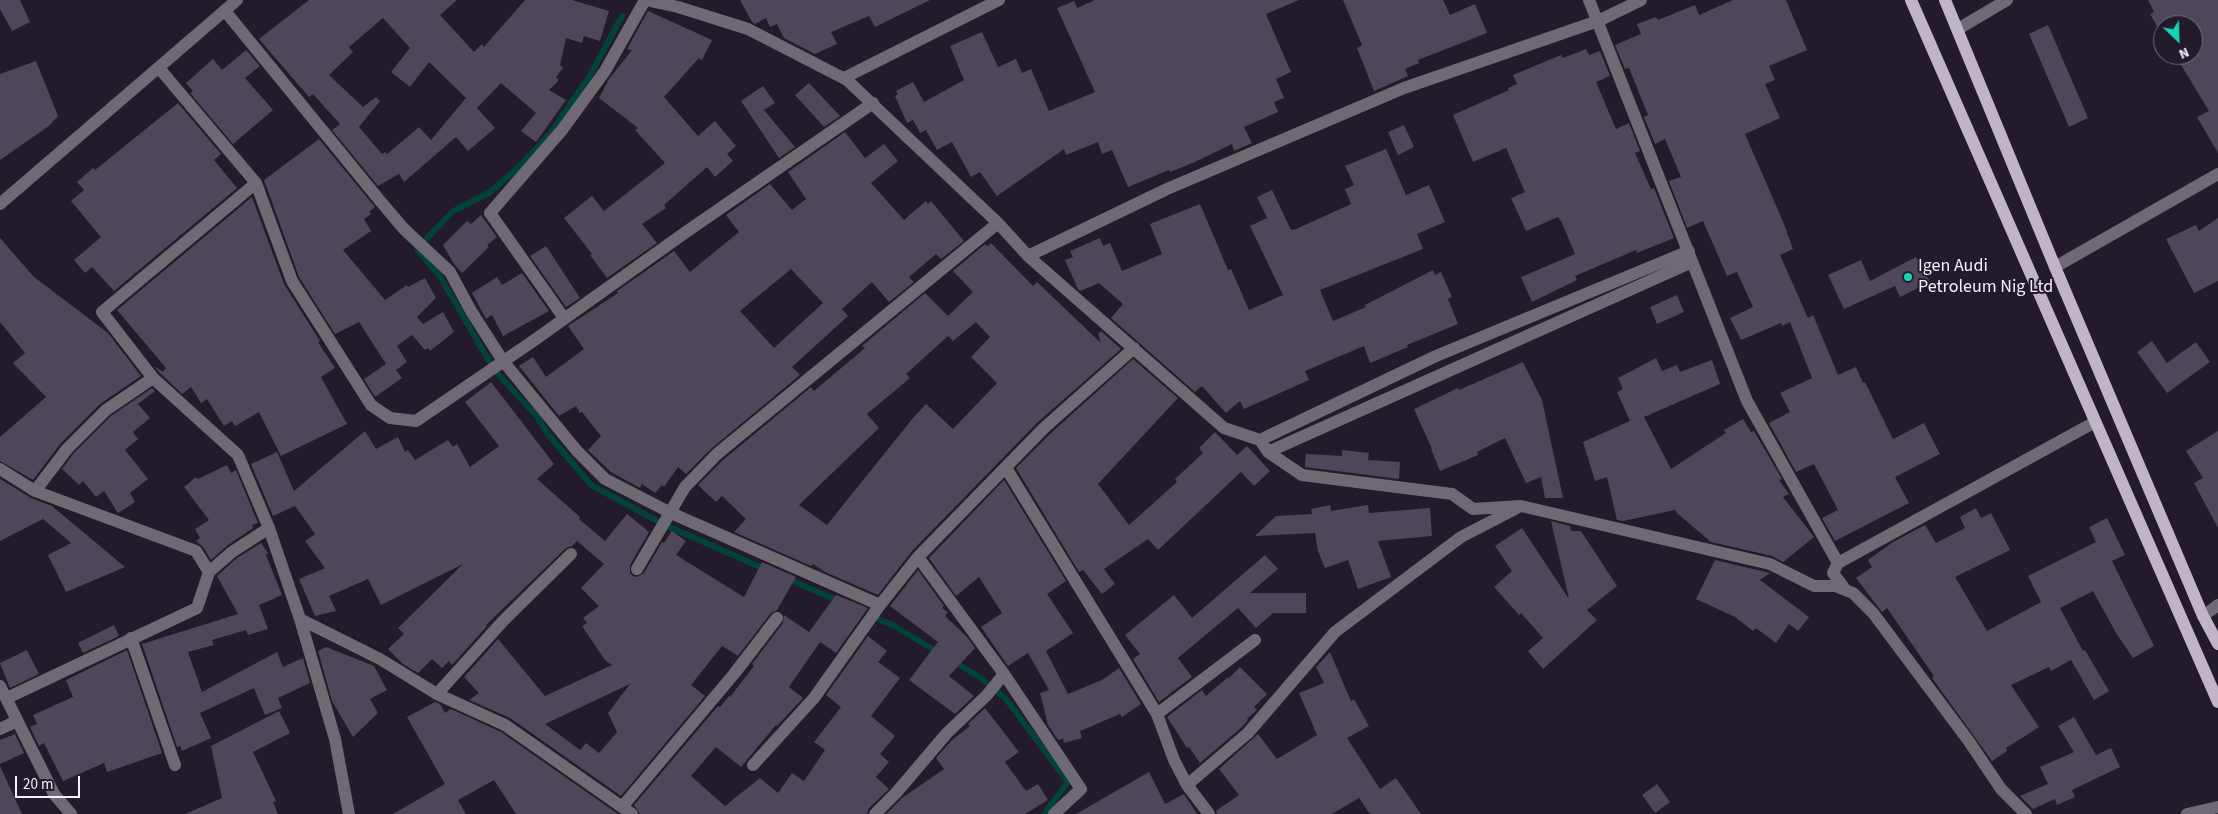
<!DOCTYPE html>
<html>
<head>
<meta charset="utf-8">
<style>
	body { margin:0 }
	#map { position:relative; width:2218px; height:814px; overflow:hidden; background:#231a2a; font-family:"Source Sans 3",sans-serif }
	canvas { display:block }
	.north { position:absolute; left:2153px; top:15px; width:50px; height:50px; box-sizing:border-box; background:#231a2a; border:1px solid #776f7e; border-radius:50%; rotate:156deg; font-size:14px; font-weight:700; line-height:20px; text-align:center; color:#f5effb }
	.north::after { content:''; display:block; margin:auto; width:18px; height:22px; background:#14d5b3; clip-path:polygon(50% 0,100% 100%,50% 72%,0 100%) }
	.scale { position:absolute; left:15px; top:776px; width:65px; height:22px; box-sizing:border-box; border:2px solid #f5effb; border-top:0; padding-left:6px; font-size:15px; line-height:18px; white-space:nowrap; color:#f5effb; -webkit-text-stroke:4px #231a2a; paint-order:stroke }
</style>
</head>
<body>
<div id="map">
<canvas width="2218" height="814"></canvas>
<div class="north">N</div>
<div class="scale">20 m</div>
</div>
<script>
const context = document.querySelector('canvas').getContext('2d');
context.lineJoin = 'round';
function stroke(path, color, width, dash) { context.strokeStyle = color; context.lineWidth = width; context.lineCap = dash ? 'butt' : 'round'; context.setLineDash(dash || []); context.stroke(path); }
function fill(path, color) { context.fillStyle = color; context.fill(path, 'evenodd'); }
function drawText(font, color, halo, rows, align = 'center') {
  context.font = font + ' "Source Sans 3",sans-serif'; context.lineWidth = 4; context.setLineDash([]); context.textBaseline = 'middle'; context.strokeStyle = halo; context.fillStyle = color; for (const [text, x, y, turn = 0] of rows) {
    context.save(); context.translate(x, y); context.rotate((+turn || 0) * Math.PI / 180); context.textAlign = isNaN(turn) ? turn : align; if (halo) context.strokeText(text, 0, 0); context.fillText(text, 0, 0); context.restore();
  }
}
const stream = new Path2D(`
	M622,16L589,77L550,134L519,167L490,192L452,212L417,249L439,275L495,371L537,416L547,433L591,485L665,525L767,570
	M786,578L841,602
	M870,615L894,626L938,652
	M953,661L981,678L1006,699L1068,782L1044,814`);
const building = new Path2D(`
	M0,0H20L30,22L12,31L0,9Z
	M309,0H457L440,15L474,52L482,44L484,47L525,0H572L609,11L600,41L584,36L582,43L566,38L560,65L563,68L556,77L559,80L549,90L566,100L536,142L521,131L536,113L501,83L477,108L495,128L468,151L456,137L404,182L399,174L378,186L332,130L340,124L313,94L309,97L259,39ZM383,18L410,48L391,72L410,87L429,62L466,98L431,140L419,127L387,154L385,152L382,154L359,127L380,101L376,97L363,107L329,75L353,52L349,47Z
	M740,0H930L875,27L869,16L831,32L837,44L815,54L784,38L777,24L770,27L766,18L755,24L752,22Z
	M1095,0H1299L1266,14L1291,72L1276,79L1284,98L1274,102L1278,112L1244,127L1252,143L1234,151L1232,144L1195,162L1170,172L1169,170L1128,187L1112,150L1102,154L1098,142L1066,155L1064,149L997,196L980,172L971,177L952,142L937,150L926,130L920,133L913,120L907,123L895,96L898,94L896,91L913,82L924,102L964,80L950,46L982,32L998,67L1016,59L1022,73L1031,69L1049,111L1095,92L1057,8L1074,1L1077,8Z
	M1343,0H1443L1450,15L1475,4L1487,33L1418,60L1419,63L1405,69L1408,76L1374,91L1357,48L1362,45Z
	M1733,0H1786L1807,50L1769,66L1775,80L1765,84L1780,118L1745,134L1784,224L1793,249L1780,255L1808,318L1813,315L1838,375L1856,367L1863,383L1865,382L1893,439L1924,423L1940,454L1895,477L1909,503L1835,541L1822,518L1838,510L1814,464L1796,472L1769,423L1790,412L1780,393L1812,378L1790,322L1782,326L1781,323L1741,340L1730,318L1753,307L1737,272L1727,276L1703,221L1687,228L1669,181L1681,177L1665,139L1655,144L1644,117L1648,115L1629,68L1625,69L1615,45L1641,34L1637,24L1656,17L1658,20L1695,5L1699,15Z
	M2148,0H2218V153L2197,117L2209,111L2175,55H2193V25H2163V36L2150,14L2154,12Z
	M648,11L712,40L702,60L699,58L664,97L698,136L715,121L736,146L727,154L733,161L715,177L707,167L664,205L666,208L642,224L657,243L607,278L590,255L592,254L564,218L592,196L604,211L665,163L635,130L638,128L599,98L609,79L632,50L627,49Z
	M2048,25L2088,118L2069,127L2029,34Z
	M1586,49L1589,55L1600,51L1610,76L1596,82L1616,129L1629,123L1640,151L1635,153L1651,189L1654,188L1674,238L1637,253L1636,250L1575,276L1577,280L1532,302L1521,277L1575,254L1562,223L1558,217L1526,231L1511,198L1525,192L1506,148L1473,162L1453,115L1509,90L1508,88L1517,84L1513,75L1561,55L1563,58Z
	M246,50L260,66L245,78L273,110L233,144L190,93L193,91L186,83L213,59L222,70Z
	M36,61L58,116L49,126L0,160V74Z
	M809,83L840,116L824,127L795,95Z
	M763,86L775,103L764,110L795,147L779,158L741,101Z
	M178,103L221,154L214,160L237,188L114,291L92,267L85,273L74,260L101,237L71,201L84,190L77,182L93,168L95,170Z
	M1404,125L1414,147L1398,155L1388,132Z
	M845,132L865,158L884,144L898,161L871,183L904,220L926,201L928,204L931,201L964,241L941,259L936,254L909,277L914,282L889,302L872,282L842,309L848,316L792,367L800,375L712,448L686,474L678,467L664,487L662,485L655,493L642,484L640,488L611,472L588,450L601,436L582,412L580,413L576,406L559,416L519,366L533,357L546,377L584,349L568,326L618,293L617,291L674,251L690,272L739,232L726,215L770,184L792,210L806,199L788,172ZM791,269L823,303L774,348L740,311Z
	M319,139L375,207L369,212L371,214L364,219L371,231L343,250L385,300L407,285L408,287L425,278L436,298L417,317L423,324L443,312L454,332L430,351L428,348L425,350L412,335L397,346L407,362L396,370L402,378L375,397L364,379L386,364L359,322L335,334L299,277L264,180Z
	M1386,149L1406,195L1429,185L1445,222L1417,234L1423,249L1320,290L1333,321L1366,307L1365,305L1433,270L1435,275L1441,272L1452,297L1448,299L1458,324L1407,345L1408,347L1370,363L1364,346L1305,371L1309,380L1244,409L1240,401L1226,413L1202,386L1195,392L1111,318L1123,304L1099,283L1080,291L1078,289L1065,260L1073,257L1070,251L1100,238L1103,246L1110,243L1122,271L1162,254L1150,224L1200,204L1228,270L1231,269L1249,310L1283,295L1250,226L1267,218L1257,197L1272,190L1291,230L1296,229L1351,204L1345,189L1354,185L1345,166Z
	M252,197L284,284L320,341L318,342L335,368L321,377L347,424L281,456L259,412L235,426L232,421L224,426L207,399L201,403L191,387L182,394L159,372L154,366L163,372L166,368L117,310Z
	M481,215L497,237L487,245L489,247L462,273L454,264L443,245L467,221L471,224Z
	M2218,218V281L2194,293L2166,239L2196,225L2199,231Z
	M0,238L34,277L108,333L141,376L100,404L61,443L33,480L0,461V437L46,397L13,363L25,353L0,322Z
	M991,243L1033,286L1037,282L1101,343L1098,334L1101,331L1121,349L1038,422L912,551L878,595L825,572L813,564L811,566L734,532L746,519L722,496L716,502L698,485L723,460L811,387L814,391L865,348L862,346L876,334L925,293L948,316L973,292L953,271L985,244L988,246ZM976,322L990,337L971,357L997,383L953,429L926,404L913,418L827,525L799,505L879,428L867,414L910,378L906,374L948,336L953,341Z
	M546,246L580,298L566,307L530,256Z
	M1916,257L1930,282L1900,297L1895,286L1844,309L1828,275L1861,260L1870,281Z
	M522,273L549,311L503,336L492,315L486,319L472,293L497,277L502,285Z
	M1677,295L1684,312L1657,324L1650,307Z
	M2152,341L2167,363L2196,342L2210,362L2167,393L2137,352Z
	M1656,358L1662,371L1677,365L1680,372L1712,360L1720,384L1644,417L1671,469L1726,433L1724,430L1743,419L1751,432L1754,431L1782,479L1779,480L1789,494L1783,497L1814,537L1783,562L1772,556L1711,542L1678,514L1675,510L1623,521L1617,520L1607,477L1595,481L1583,442L1630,421L1617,392L1623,389L1618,378Z
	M1133,359L1178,398L1098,484L1129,525L1177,482L1175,479L1203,453L1199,448L1215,432L1237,455L1247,446L1270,471L1254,486L1241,472L1158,550L1148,539L1104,569L1115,584L1102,594L1083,570L1079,572L1016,468L1050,434Z
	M1523,362L1542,400L1563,498H1545L1541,477L1526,483L1505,438L1477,452L1478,455L1440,471L1431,449H1432L1414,409L1458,388L1459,390Z
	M491,382L554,464L537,479L580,517L579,519L605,541L627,514L649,532L630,565V573L633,576L637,577L644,573L662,542L664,543L672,531L686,541L676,555L744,597L762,562L796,577L777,610L771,613L738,656L722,646L691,685L705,696L621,796L510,718L469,700L479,693L464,677L498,639L545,696L612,665L605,660L582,626L587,623L583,618L599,606L581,588L604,564L577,541L572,546L566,548L486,625L487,626L452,665L449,661L442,668L432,659L418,673L403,664L388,649L404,634L398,628L463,564L381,605L368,579L329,596L336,611L315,616L299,579L325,568L305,541L315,534L295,506L273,516L251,464L277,452L294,491L365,431L376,449L398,437L405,452L408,450L415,460L448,440L453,447L457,444L470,467L499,446L465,402ZM630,684L608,713L617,732L599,753L586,743L580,750L545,724Z
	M152,388L155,391L138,404L150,418L133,432L138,439L125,450L148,479L130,493L135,502L118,513L104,491L96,497L83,481L79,485L62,469L73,454L111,416Z
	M2218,431V528L2194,483L2203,478L2186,451Z
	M1342,450L1369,453L1368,460L1400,462L1399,479L1305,467L1306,454L1342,456Z
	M227,465L231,473L236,470L258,523L252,525L253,528L228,545L211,560L203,547L196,541L200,538L195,529L209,520L184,487L196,477L198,479Z
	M0,479L31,498L52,506L125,567L66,592L48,555L71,543L43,519L0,541Z
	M1004,480L1066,581L1047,594L1073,633L1046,651L1068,694L1102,680L1119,668L1141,704L1122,717L1120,714L1080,731L1082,738L1064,743L1063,739L1058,740L1048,725L1040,693L1049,690L1028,653L1008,666L981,627L1002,613L979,577L956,596L929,558Z
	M1330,505L1331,511L1368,505L1369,513L1430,508L1432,536L1378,541L1391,577L1358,589L1348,560L1325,568L1318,551L1315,533L1255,536L1276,516L1312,514L1311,509Z
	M1976,508L1981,518L1991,513L2010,550L1955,577L1987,631L2041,602L2028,576L2096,542L2089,527L2107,518L2125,555L2112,561L2154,646L2133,658L2116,633L2093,591L2060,608L2083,651L2085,650L2109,691L2094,700L2071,660L2051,671L2049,667L2011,685L2039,727L2006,748L2007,751L1992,761L1932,678L1934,676L1887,608L1882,612L1856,578L1872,567L1868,560L1893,542L1925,525L1936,543L1965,528L1960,517Z
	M1551,521L1570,526L1571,531H1581L1617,586L1587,610L1597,620L1543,669L1528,651L1543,638L1521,613L1519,615L1494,587L1512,571L1495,546L1522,528L1569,599Z
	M261,543L268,553L266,555L282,595L259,605L268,629L248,635L246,630L212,640L214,645L188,652L202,692L277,652L283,667L303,658L310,683L278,698L282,708L265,715L254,688L200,713L211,738L182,751L180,746L177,747L142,644L238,614L217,576L237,558Z
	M1265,555L1278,569L1250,593H1306V613H1273L1256,628L1238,608L1178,658L1192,677L1159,702L1133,659L1140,654L1125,635L1174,595L1192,618Z
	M1715,560L1770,573L1760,580L1809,617L1798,631L1789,624L1776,643L1756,628L1753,631L1735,617L1696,599Z
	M918,570L944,606L942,608L948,612L945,616L967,637L975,648L949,676L974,696L955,714L909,680L938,642L890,606Z
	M836,595L868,608L836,653L820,642L789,687L803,698L777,726L776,725L741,767L716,747L691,776L725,806L760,778L778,793L792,773L804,781L825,750L814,742L841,707L826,695L868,636L887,651L878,662L900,678L871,716L895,736L880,754L889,762L876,777L889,789L869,808L867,814H640L634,805L718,706L720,707L729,696L730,697L754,666L752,664L783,623L784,615L809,632Z
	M114,625L119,636L83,653L78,643Z
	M326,647L374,666L387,690L370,699L378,713L353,737L332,701L318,651Z
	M27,650L39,674L10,688L0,663Z
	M127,650L162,753L107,772L104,763L63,781L44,743L39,746L30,727L37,724L33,715L73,697L66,680Z
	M1330,652L1351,701L1354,699L1369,726L1347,738L1380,789L1396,778L1421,814H1370L1359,798L1332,814H1217L1216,811L1239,795L1219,769L1258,734L1277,759L1317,735L1299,693L1324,683L1316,667Z
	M1240,667L1267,694L1254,707L1257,710L1247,719L1248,720L1242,727L1200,763L1189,747L1187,748L1167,717L1202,690L1206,696L1228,677L1229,678Z
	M435,702L440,704L445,713L451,709L501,732L618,814H516L494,780L458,800L466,814H393L445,784L407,717Z
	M985,708L1019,752L1005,762L1026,791L1038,784L1048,800L1025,814H886L902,798L944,769L936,758L952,740L970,726L968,724Z
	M279,711L290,733L253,752L276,801L273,802L278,814H185L222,798L211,746Z
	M2074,717L2096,755L2111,748L2120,767L2072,790L2075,797L2057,805L2055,799L2033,809L2020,796L2048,784L2040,767L2074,752L2058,726Z
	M15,734L24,753L0,764V740Z
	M0,766L22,814H0Z
	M1149,772L1165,804L1184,794L1197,814H1076Z
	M1657,784L1670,802L1655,813L1642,795Z`);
const minor = new Path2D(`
	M645,0L678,7L748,29L847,80L998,223L1028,256L1224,428L1260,440L1268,452L1302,475L1452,494L1473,509L1521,506L1770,564L1814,586H1835L1853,593L1873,613L1968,740L2001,789L2026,814
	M1589,0L1747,401L1838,563
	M225,11L381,202L404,229L450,272L471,311L503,361L577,451L605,479L671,513L880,605
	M1958,29L2007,0
	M159,68L256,183L292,281L371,405L390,418L416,421L536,339L686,232L873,103
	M844,78L999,0
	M256,183L102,312L153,378L238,455L269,528L300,619L335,739L349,814
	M1028,256L1167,189L1404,88L1598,21L1641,0
	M2055,267L2218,174
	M564,318L490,213L562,130L605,71L645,0
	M1260,440L1436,356L1689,251
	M1268,452L1692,262
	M1006,468L1157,714L1174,760L1187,785L1209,814
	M0,469L35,491L196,551L209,572L232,552L269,528
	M35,491L67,449L106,410L153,378
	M918,557L1004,674L1081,789L1054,814
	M637,569L685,487L717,454L998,223
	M1845,589L1833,573L1838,563L2095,422
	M2203,616L2218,605
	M300,619L380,659L437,694L505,725L632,814
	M131,638L175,765
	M0,686L54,794L71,814
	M437,694L504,620L571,554
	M7,698L197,608L209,572
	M1157,714L1255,640
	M0,729L17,721
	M753,765L814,698L880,605L918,557L1044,428L1134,348
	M1187,785L1248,733L1335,632L1461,537L1517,508
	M622,807L734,674L777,618
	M875,814L896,793L947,733L987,695L1004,674
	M2187,814L2218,807`);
const tertiary = new Path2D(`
	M0,204L237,0`);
const primary = new Path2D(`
	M1911,0L2218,702
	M1945,0L2055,267L2203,616L2218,644`);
const markers = [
	[1908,277,5,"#14d5b3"]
];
const poiNames = [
	["Igen Audi",1918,267],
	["Petroleum Nig Ltd",1918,288]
];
stroke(stream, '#034337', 6);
fill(building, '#504659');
stroke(minor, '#6e6972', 12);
stroke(tertiary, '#6e6972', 12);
stroke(primary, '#bfb5c7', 12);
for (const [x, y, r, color] of markers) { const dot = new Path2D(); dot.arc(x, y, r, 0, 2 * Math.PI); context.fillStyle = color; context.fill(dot); stroke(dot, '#231a2a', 2); }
drawText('18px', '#f5effb', '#231a2a', poiNames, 'left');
</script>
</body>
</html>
